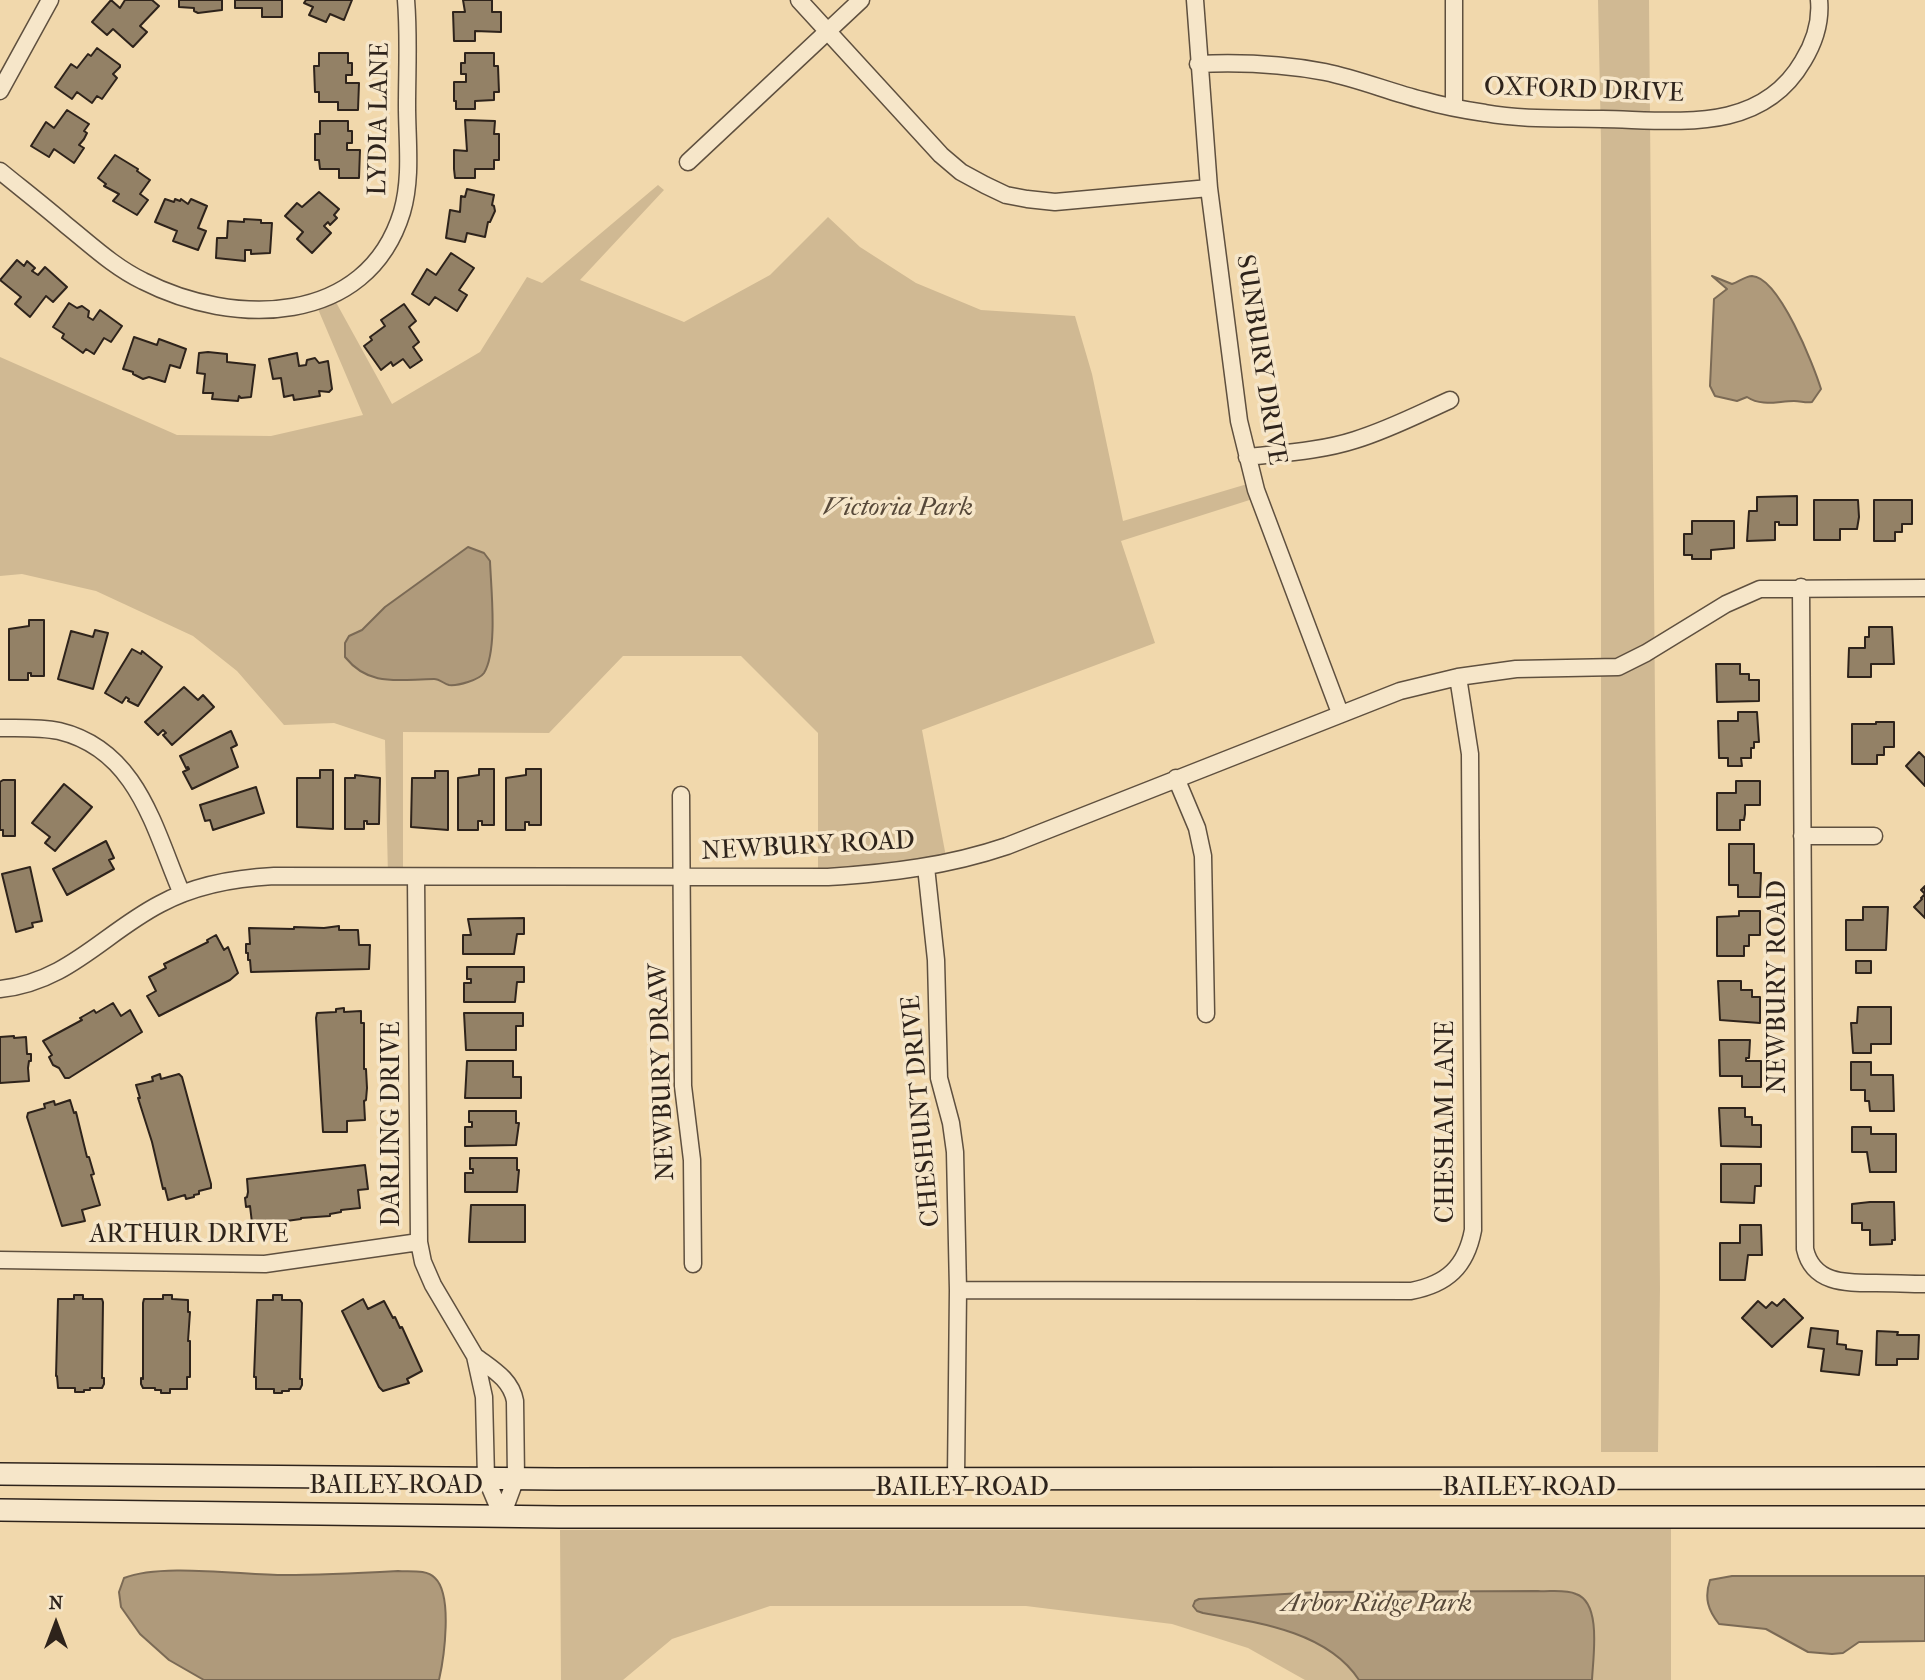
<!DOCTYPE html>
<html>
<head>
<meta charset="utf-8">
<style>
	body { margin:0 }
	#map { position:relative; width:1925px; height:1680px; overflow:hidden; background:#f1d8ac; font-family:"IM FELL French Canon",serif }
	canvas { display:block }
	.north { position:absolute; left:21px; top:1589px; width:70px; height:70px; -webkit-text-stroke:5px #f6e6c9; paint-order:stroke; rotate:0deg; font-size:19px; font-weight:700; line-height:28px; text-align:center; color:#2e231b }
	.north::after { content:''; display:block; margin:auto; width:24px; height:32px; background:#2e231b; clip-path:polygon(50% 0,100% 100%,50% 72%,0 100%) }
</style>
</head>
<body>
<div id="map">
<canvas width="1925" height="1680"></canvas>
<div class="north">N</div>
</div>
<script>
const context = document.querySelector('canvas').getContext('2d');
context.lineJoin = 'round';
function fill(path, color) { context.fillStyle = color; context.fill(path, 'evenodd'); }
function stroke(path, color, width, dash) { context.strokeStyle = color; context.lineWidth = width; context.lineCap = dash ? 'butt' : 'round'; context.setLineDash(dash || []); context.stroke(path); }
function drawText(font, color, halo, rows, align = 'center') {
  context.font = font + ' "IM FELL French Canon",serif'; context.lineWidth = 7; context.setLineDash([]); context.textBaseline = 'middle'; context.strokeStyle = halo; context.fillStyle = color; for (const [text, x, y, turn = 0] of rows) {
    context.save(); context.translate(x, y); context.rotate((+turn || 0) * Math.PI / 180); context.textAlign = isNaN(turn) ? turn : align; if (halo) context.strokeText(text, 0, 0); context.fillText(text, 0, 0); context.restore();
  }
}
const green = new Path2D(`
	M1598,0H1649L1660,1288L1658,1452H1601V141Z
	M658,185L664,190L580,280L684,322L770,275L828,217L860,247L916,283L981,310L1075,316L1092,374L1123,521L1254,482L1259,497L1121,541L1155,643L922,730L947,862L818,877V733L741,656H623L549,733L403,732V877H388L385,740L334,723L284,725L237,671L193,636L96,591L22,574L0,576V357L177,435L271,436L363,415L315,302L332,295L392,404L480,352L527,277L542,283Z
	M1671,1529V1680H1305L1248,1648L1172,1624L1026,1606H770L672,1639L623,1680H561L560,1530Z`);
const water = new Path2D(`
	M1712,276L1732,284C1738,282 1746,276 1752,276C1779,277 1814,366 1821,389L1812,402C1805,403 1801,401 1794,401C1778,401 1762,407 1747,397L1737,401L1715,396L1710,386L1714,299L1727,289Z
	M468,547L484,553L490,561C491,589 498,650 484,673C479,680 458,686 449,685C444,684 440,679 434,679C400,679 370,688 345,657V643L349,636L362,630L385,607Z
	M398,1571C410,1572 426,1569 435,1578C453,1595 444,1658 439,1680H204L169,1660L140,1634L121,1607L119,1592L124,1578C162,1563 241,1575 285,1575C323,1575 361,1573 398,1571Z
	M1732,1576H1925V1641L1859,1642L1843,1653L1832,1654L1808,1652L1766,1629L1719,1624C1708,1610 1704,1598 1710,1580Z
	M1538,1591C1549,1592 1565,1589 1576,1594C1602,1603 1593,1657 1592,1680H1359C1327,1631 1256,1622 1203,1613L1197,1611L1193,1606L1195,1601L1199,1599L1319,1592Z`);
const building = new Path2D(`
	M111,0L120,8L125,0H152L159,6L140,26L147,32L133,47L113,29L107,35L92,22Z
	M179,0H222V10L198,13L194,11V8L179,7Z
	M235,0H282V17H262V8H235Z
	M306,0H352L344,20L330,14L326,22L309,15L313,7L304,3Z
	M463,0H492V12H501V32L475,31V41H454L453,12H465Z
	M97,48L120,65V67L113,74L117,78L102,99L97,96L92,103L77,92L72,99L55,87L71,64L77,68L88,54L91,56Z
	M319,53H348V63H352V75H346V83H359L358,110H338V102H319V92H315L314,66H319Z
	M465,53H494V66H498L499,92H494V100L475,101V109H456V101H454V82H466V74H461V63H465Z
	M67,110L89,124L84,131L87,133L84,139L79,145L84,148L74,163L54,149L49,157L31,146L46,122L54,128Z
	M465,120L495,121L494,134H499V160H494V169H475V178H455L454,169V150L467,151Z
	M320,121H348V131H352V143H347V150H360L359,178H339V169H320L319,160H315V134H320Z
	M115,155L138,169L137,171L150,180L140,194L148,200L137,215L113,201L119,194L104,186L106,184L98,178Z
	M467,189L494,195L492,205L494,206L495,211L490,222H488L485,237L467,233L465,242L446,238L450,210L460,212L461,196L465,197Z
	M319,192L339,209L334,215L337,218L330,225L328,222L324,226L331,233L312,253L297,239L303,232L285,216L297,203L302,207Z
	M165,199L174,202L175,199L180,201L181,199L188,204L191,199L207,206L198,228L206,231L198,250L173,241L177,231L155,222Z
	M244,219L261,220V223H272L270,253L251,254V250H245V261L216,258L217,238H227L228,221L244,222Z
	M451,253L474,268L459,290L467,295L457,311L435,297L429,305L412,294L427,269L436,275Z
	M17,260L24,266L27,261L35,268L32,271L38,275L45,267L67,287L53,302L46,296L30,317L15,304L21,297L0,280Z
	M69,303L77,308L82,306L89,311L88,317L93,320L100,310L122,326L111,342L104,338L94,354L86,349L83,353L62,338L64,334L53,327Z
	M404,304L416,321L409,327L419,342L413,347L422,360L410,368L403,359L393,366L391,362L381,370L364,346L372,340L370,337L385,326L381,320Z
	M134,337L157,345L159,339L186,349L180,368L170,365L165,382L149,377L143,379L133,374V372L123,369Z
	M208,352L227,354V362L255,365L251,397L241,398L239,396L238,401L212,399L213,393H203L205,374L197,373L199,353Z
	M297,353L299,366L306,365L307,360L315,358L319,363L328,361L332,389L329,392L319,391L320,396L294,400L293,395L284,397L281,378L273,379L269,359Z
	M1797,496V525H1779V522H1775V540L1747,541L1749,511H1757V497Z
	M1814,500H1858L1859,517L1857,529H1840V540H1814Z
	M1874,500H1912V524H1902V532H1895V541H1874Z
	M1692,521H1734V548L1711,550V559H1692V555H1684V534H1692Z
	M29,620H44V676H31V673H28V680H9V629L29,626Z
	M1869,627H1892L1894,664H1871V677H1848L1849,648H1865V637H1869Z
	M95,630L108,633L93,689L58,679L71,631L93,637Z
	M132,649L141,654L142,651L162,667L138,706L128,701L129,699L126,697L122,703L105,693Z
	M1716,664H1740V674H1749V680H1759V701L1717,702Z
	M184,687L198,700L203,695L214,707L172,745L163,735L166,733L163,730L158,735L145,722Z
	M1738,712H1757L1759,742H1754V748H1751V758H1741L1742,766H1728V758H1719L1718,721H1738Z
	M1876,722H1894V747H1884V755H1877V764H1852V724H1876Z
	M231,731L237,745L231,748L238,767L192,789L183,772L189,769L188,767L186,768L180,756Z
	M1919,752L1925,758V786L1906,766Z
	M479,769H494V825H482V821H478V830H458V778L479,775Z
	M526,769H541V825H529V822H525V830H506V778L526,775Z
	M320,770H333V829L297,827V778H320Z
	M435,771H448V830L411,827L412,778H435Z
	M355,775L380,778L379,824H367V821H364V829H345V778H355Z
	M3,780H15V836H3V830H0V782Z
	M1736,781H1760V805H1745V814L1744,820H1740V830H1717V793H1736Z
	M64,784L92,807L55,851L45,843L50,837L32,823Z
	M256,787L264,813L213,830L210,820L205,821L200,805Z
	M106,841L114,858L109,860L114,869L67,895L53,869Z
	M1729,844H1754V873H1761L1760,897H1738V885H1729Z
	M30,867L42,921L32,923L33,927L16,932L2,874Z
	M1925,886V918L1914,907L1922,899L1921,898L1925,894L1921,890Z
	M1863,907H1888L1886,950H1846V920H1863Z
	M1739,911H1760V935H1749V946H1744V956H1717V917L1739,916Z
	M524,918V934H517L514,954H463V935H471L468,919Z
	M339,926V930H358L359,945H370L369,969L251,972L250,960H248V953H246V944H250L249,928L294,929V927L324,928Z
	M216,935L224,950L228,947L238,973L230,980L159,1016L147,996L156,991L149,977L166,968L164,964L208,942L207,940Z
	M1856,961H1871V973H1856Z
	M467,967H524V982H517L515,1002H464V983H471V979H467Z
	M1718,981H1741V990H1752V997H1760V1023L1720,1020Z
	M113,1003L121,1016L130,1010L142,1032L69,1078H65L59,1068L53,1065L49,1057L52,1055L43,1041L82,1020L80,1018L94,1010L96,1013Z
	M1858,1007H1891V1044H1871V1053H1853L1851,1023H1857Z
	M344,1008V1012L361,1011V1023H364V1069H366L367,1088L366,1100L364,1101L365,1120L347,1121V1132H323L316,1018L317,1013L336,1012V1009Z
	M464,1013H523V1026H516V1050H466Z
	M14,1036V1038L26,1037L27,1054H31V1061H29L28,1068L29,1081L0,1083V1037Z
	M1719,1040H1750L1749,1058H1746V1061H1761V1087H1742V1076H1720Z
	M467,1061H513V1077H521V1098H465Z
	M1851,1062H1871V1075H1893L1894,1111H1870L1869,1101H1865V1090H1851Z
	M160,1074L161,1079L179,1074L182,1077L211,1184V1188L199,1191V1194L194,1195V1197L186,1199L185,1195L168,1200L165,1188L163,1189L152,1142L138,1098H140L136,1085L153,1081L152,1077Z
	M70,1100L74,1113L76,1112L87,1157H89L94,1174L91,1175L100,1205L82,1210L85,1221L62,1226L27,1117L28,1113L45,1108L44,1104L54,1101L55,1105Z
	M1719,1108H1745V1117H1752V1125H1761V1147L1721,1146Z
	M469,1111H516V1123H519L516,1145L465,1146V1127H472V1122H469Z
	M1852,1127H1871V1134H1896V1172H1870L1867,1152H1852Z
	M470,1158H517V1170H519L517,1192H465V1173H473V1169H470Z
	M1721,1164H1761V1186H1755L1754,1203L1721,1202Z
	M365,1165L368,1189L358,1190L360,1208L341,1210V1212L330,1214V1216L301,1218V1219L264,1224V1222L252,1223L250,1206L246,1207L245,1198L247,1197L248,1192L247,1179Z
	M1870,1202H1894L1895,1240H1892V1244L1870,1245V1230H1862V1223H1852V1204Z
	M471,1205H525V1242H469Z
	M1740,1225H1761L1762,1255H1748L1745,1280H1720V1243H1740Z
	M74,1295H83V1299H102L103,1302L102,1378H104V1384L102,1388H90V1390H84V1392H75V1388H58L57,1376H56L58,1299H74Z
	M163,1295H172V1299L188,1300V1312H190L188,1341H190V1377H187V1389H170V1393H161V1390H155V1388H143L141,1384V1378L143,1379V1303L144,1299H163Z
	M273,1295H282V1300H300L302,1303L300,1379H302V1385L300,1389H289V1391H282V1393H274V1389H256V1377H254L257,1300H273Z
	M363,1299L368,1309L384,1301L393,1318L395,1317L400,1328L402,1327L422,1371L407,1379L409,1383L383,1391L379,1387L342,1311Z
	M1784,1299L1803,1318L1772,1347L1742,1318L1758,1301L1766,1308L1772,1302L1777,1306Z
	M1811,1328L1838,1331L1837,1344L1846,1345V1349L1862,1351L1859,1375L1821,1371L1824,1349L1808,1347Z
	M1877,1331L1898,1332L1897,1335H1919L1918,1359H1897V1365H1876Z`);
const street = new Path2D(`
	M799,0L941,155L961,172L985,185L1006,195L1027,199L1055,202L1209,188
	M1195,0L1209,188L1239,421L1256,490L1340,713
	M1198,64C1241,62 1283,64 1325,72C1359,79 1390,92 1422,100C1443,106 1464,110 1485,113C1523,120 1563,118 1602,119C1675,120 1760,135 1803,61C1814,43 1821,21 1819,0
	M0,91L50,0
	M1454,107V0
	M688,162L861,0
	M0,171C22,189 44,206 66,225C91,245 114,267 143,281C233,327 367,327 402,212C412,178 407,141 407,106C407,71 409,35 406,0
	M1247,457C1283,453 1321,451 1355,440C1388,430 1419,414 1450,400
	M1801,587L1805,1249C1813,1284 1846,1283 1876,1283C1892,1283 1909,1284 1925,1284
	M0,728C19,728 40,727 59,731C138,750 154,829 182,894
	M1176,778L1197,828L1203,856L1206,1014
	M681,795L683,1086L692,1160L693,1264
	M1802,836H1874
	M926,867L936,960L939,1078L951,1123L955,1152L958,1290L956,1477
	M416,877L419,1242L423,1262L433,1285L475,1356L484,1397L486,1478L502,1516
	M0,989C68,982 104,933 160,904C195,885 234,878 274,876L828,877C890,873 948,866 1007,846L1400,691L1458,677L1516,669L1618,667L1646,653L1726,604L1760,589L1925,588
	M0,1260L265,1264L419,1242
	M958,1290L1411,1291C1447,1284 1466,1267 1473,1230L1470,754L1458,677
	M475,1356C492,1369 511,1379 515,1401L516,1478L502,1516`);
const secondary = new Path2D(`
	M0,1474L557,1479L1925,1478
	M0,1510L559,1517H1925`);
const streetNames = [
	["OXFORD DRIVE",1584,91,2],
	["LYDIA LANE",380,119,-89],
	["SUNBURY DRIVE",1260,360,81],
	["NEWBURY ROAD",808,847,-3],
	["NEWBURY ROAD",1779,987,-90],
	["NEWBURY DRAW",663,1072,-92],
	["CHESHUNT DRIVE",922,1111,-95],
	["CHESHAM LANE",1447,1122,-90],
	["DARLING DRIVE",393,1124,-90],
	["ARTHUR DRIVE",189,1236],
	["BAILEY ROAD",396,1487],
	["BAILEY ROAD",962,1489],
	["BAILEY ROAD",1529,1489]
];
const parkNames = [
	["Victoria Park",898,509],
	["Arbor Ridge Park",1377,1605]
];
fill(green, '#d0b993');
fill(water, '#af9a7b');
stroke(water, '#7b6a55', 2);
fill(building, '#938166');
stroke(building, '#2e231b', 2);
stroke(street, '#5f503f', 19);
stroke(secondary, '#2e231b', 24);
stroke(street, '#f6e6c9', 16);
stroke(secondary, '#f6e6c9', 21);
drawText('26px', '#2e231b', '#f6e6c9', streetNames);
drawText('italic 26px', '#564839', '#f6e6c9', parkNames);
</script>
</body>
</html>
